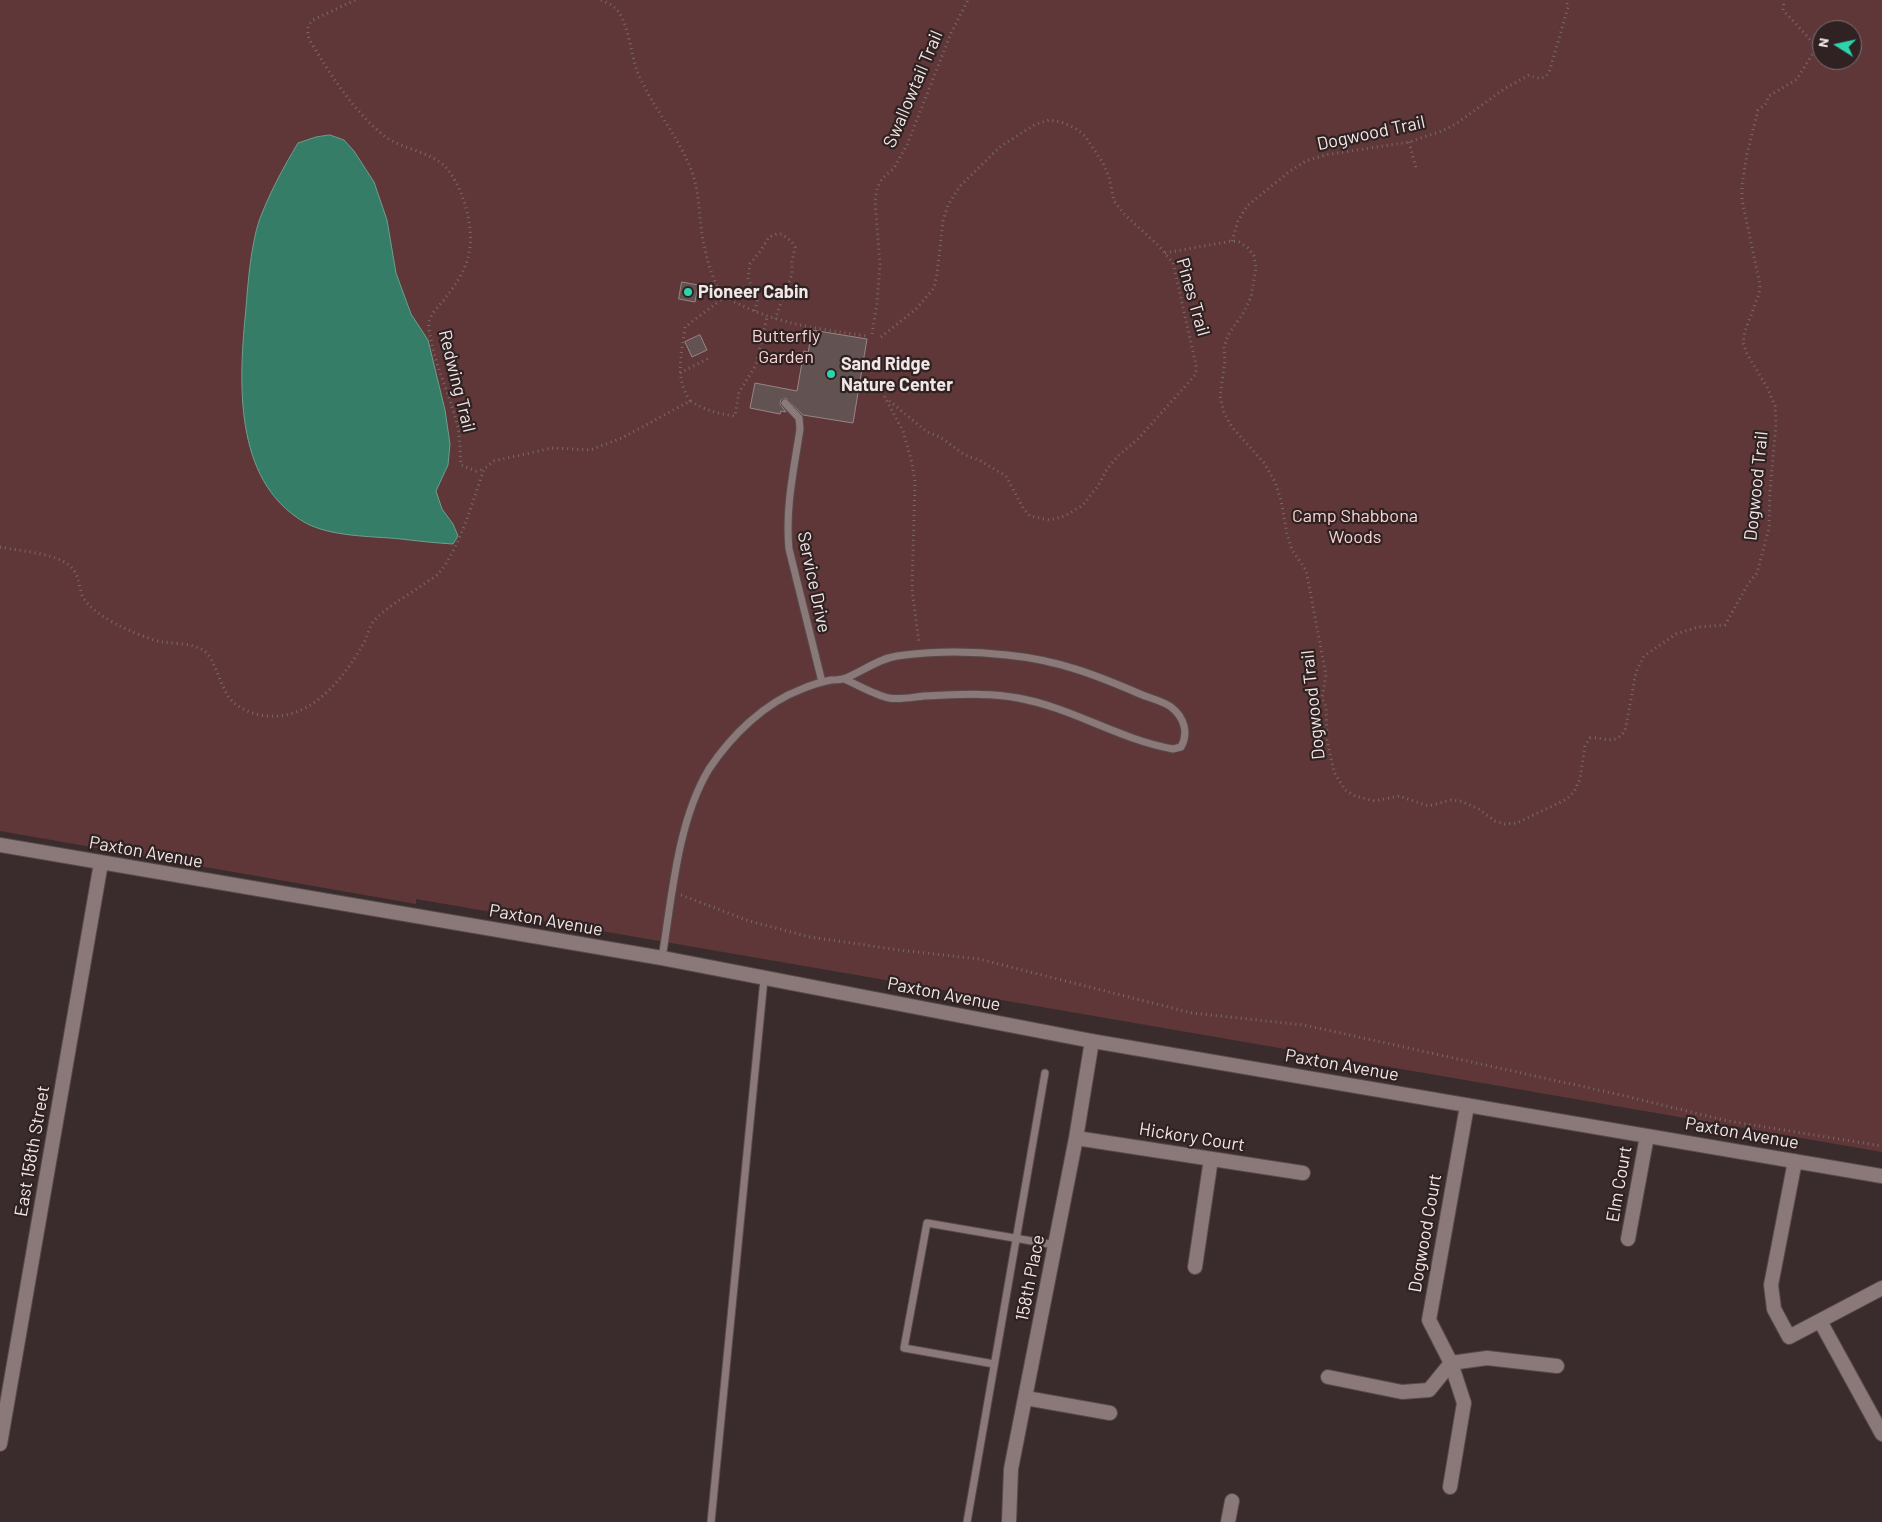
<!DOCTYPE html>
<html>
<head>
<meta charset="utf-8">
<style>
	body { margin:0 }
	#map { position:relative; width:1882px; height:1522px; overflow:hidden; background:#3a2c2c; font-family:Barlow,sans-serif }
	canvas { display:block }
	.north { position:absolute; left:1812px; top:20px; width:50px; height:50px; box-sizing:border-box; background:#302222; border:1px solid #7d7171; border-radius:50%; rotate:280deg; font-size:14px; font-weight:700; line-height:20px; text-align:center; color:#f1e7e7 }
	.north::after { content:''; display:block; margin:auto; width:18px; height:22px; background:#2bd5ac; clip-path:polygon(50% 0,100% 100%,50% 72%,0 100%) }
</style>
</head>
<body>
<div id="map">
<canvas width="1882" height="1522"></canvas>
<div class="north">N</div>
</div>
<script>
const context = document.querySelector('canvas').getContext('2d');
context.lineJoin = 'round';
function fill(path, color) { context.fillStyle = color; context.fill(path, 'evenodd'); }
function stroke(path, color, width, dash) { context.strokeStyle = color; context.lineWidth = width; context.lineCap = dash ? 'butt' : 'round'; context.setLineDash(dash || []); context.stroke(path); }
function drawText(font, color, halo, rows, align = 'center') {
  context.font = font + ' Barlow,sans-serif'; context.lineWidth = 4.5; context.setLineDash([]); context.textBaseline = 'middle'; context.strokeStyle = halo; context.fillStyle = color; for (const [text, x, y, turn = 0] of rows) {
    context.save(); context.translate(x, y); context.rotate((+turn || 0) * Math.PI / 180); context.textAlign = isNaN(turn) ? turn : align; if (halo) context.strokeText(text, 0, 0); context.fillText(text, 0, 0); context.restore();
  }
}
const green = new Path2D(`
	M0,0H1882V1152L416,899V904L0,831ZM1822,30H1852V60H1822Z`);
const water = new Path2D(`
	M330,135L344,140L354,151L374,182L387,220L396,273L411,314L428,340L445,410L450,444L448,465L436,491L442,509L453,524L458,536L453,544C436,543 418,541 401,539C371,536 330,537 304,522C232,480 239,378 246,308C248,281 251,246 259,221C269,194 283,168 298,143L316,137Z`);
const building = new Path2D(`
	M682,282L698,285L695,302L679,299Z
	M812,330L867,339L853,423L803,415L786,398L781,400L780,404L786,412L781,411L780,414L750,408L755,383L797,391L804,351L808,352Z
	M700,335L707,350L692,357L685,342Z`);
const path = new Path2D(`
	M355,0L313,20C307,26 307,31 309,39C330,74 351,108 383,135C403,151 437,151 451,174C466,197 476,234 467,261C463,274 454,287 446,297C441,305 431,312 429,322C428,327 430,335 431,340C437,370 451,398 458,428C460,439 460,453 461,465L476,471L484,469
	M601,0C605,2 611,4 614,7C628,18 631,54 637,71C651,105 676,133 690,167C701,192 698,219 704,245C707,259 712,280 721,292C725,298 736,303 743,306C783,325 825,330 868,336
	M1409,142L1416,168
	M1232,241L1238,221L1247,206L1290,171L1306,161L1325,155L1409,142L1442,131L1456,124L1504,89L1529,75C1538,79 1542,80 1549,73L1568,7L1566,0
	M1165,253L1232,241L1239,242L1248,248L1254,256L1256,268L1251,297L1244,312L1228,335L1224,347L1225,361L1220,396L1224,413L1232,427L1264,463L1275,482L1281,500L1287,534L1292,550L1306,570L1326,675L1322,698L1326,707L1327,740L1334,772L1345,790L1355,796L1375,801L1399,796L1428,806L1451,800L1460,801L1477,808L1495,821L1505,824L1517,823L1567,799L1574,792L1580,779L1585,746L1590,738C1606,737 1613,746 1625,731L1636,672L1644,656L1676,634L1698,627L1725,625L1748,584L1757,573L1769,528L1770,491L1776,424L1775,406L1767,387L1747,354L1743,343L1745,331L1759,294L1760,285L1742,200V185L1747,154L1758,110L1765,105L1769,96L1797,79L1817,47L1783,10L1784,0
	M755,311L758,297L748,279L750,264L761,250L769,237L777,234H782L792,242L795,247L792,262V274L775,319
	M872,334L877,303L880,264L875,201L877,188L882,179L894,168L907,145L951,33L968,0
	M881,337L916,309L934,288L937,274L943,221L948,205L960,186L1001,146L1036,124L1049,120L1061,122L1075,128L1085,136L1103,163L1109,177L1114,201L1125,215L1158,245L1173,263L1196,365V374L1138,439L1119,455L1107,469L1098,486L1083,505L1065,516L1049,520L1030,516L1023,508L1006,476L979,460L965,455L940,437L927,432L886,398
	M680,373L709,358
	M877,383L903,431L912,463L915,482L912,589L919,643
	M690,401C674,377 682,354 685,327L726,296
	M0,547C20,551 53,553 69,565C79,573 78,584 82,595C87,608 108,620 120,626C132,632 149,639 162,642C175,644 191,643 203,650C216,658 220,690 233,702C242,710 255,715 267,716C311,720 342,680 362,646C367,639 368,629 373,622C387,606 407,596 424,584C429,580 436,577 439,573C460,548 473,500 484,469L494,461L552,448L590,450L622,438L690,401C705,410 718,414 735,416L739,392L756,365L767,317
	M681,895L749,921L810,937L899,950L979,959L1192,1013L1304,1025L1621,1095L1728,1121L1882,1146`);
const lane = new Path2D(`
	M785,403L799,418L800,429C794,469 785,508 789,549L822,682
	M662,958C672,898 677,822 709,769C731,736 764,703 802,689C811,685 821,682 831,680C836,680 841,680 846,678C863,671 878,659 897,656C933,651 971,651 1007,655C1057,660 1094,674 1140,694C1149,698 1163,701 1171,707C1184,717 1189,733 1181,747L1173,749C1118,739 1073,708 1018,698C987,692 955,695 924,696C913,697 900,700 889,698C877,696 856,684 844,679
	M994,1364L904,1348L927,1223L1055,1245
	M711,1522L764,979
	M967,1522L1045,1073`);
const street = new Path2D(`
	M0,845L662,958L1092,1041L1882,1176
	M1076,1138L1303,1173
	M1795,1161L1771,1285L1774,1309L1789,1337L1882,1288
	M1628,1239L1647,1136
	M1195,1267L1211,1159
	M1820,1321L1882,1434
	M1328,1377L1402,1392L1429,1390L1451,1363L1487,1358L1557,1366
	M1026,1398L1110,1413
	M0,1444L101,863
	M1450,1487L1464,1403L1451,1363L1429,1320L1467,1106
	M1009,1522L1011,1469L1076,1138L1092,1041
	M1228,1522L1232,1501`);
const markers = [
	[688,292,5,"#2bd5ac"],
	[831,374,5,"#2bd5ac"]
];
const streetNames = [
	["Swallowtail Trail",913,89,-67],
	["Dogwood Trail",1371,133,-12],
	["Pines Trail",1193,297,74],
	["Redwing Trail",457,381,76],
	["Dogwood Trail",1756,486,-84],
	["Service Drive",814,582,78],
	["Dogwood Trail",1313,705,-96],
	["Paxton Avenue",146,852,10],
	["Paxton Avenue",546,920,10],
	["Paxton Avenue",944,994,11],
	["Paxton Avenue",1342,1065,10],
	["Paxton Avenue",1742,1133,10],
	["Hickory Court",1192,1137,9],
	["East 158th Street",32,1151,-80],
	["Elm Court",1619,1184,-80],
	["Dogwood Court",1425,1233,-80],
	["158th Place",1030,1278,-79]
];
const poiNames = [
	["Pioneer Cabin",698,292],
	["Sand Ridge",841,364],
	["Nature Center",841,385]
];
const parkNames = [
	["Butterfly",786,336],
	["Garden",786,357],
	["Camp Shabbona",1355,516],
	["Woods",1355,537]
];
fill(green, '#5f3738');
fill(water, '#367d68');
stroke(water, '#6e9d8e', 1);
fill(building, '#625252');
stroke(building, '#978585', 1);
stroke(lane, '#574b4b', 9);
stroke(street, '#574b4b', 16);
stroke(path, '#786b6b', 3, [1, 4]);
stroke(lane, '#8a7978', 7);
stroke(street, '#8a7978', 14);
for (const [x, y, r, color] of markers) { const dot = new Path2D(); dot.arc(x, y, r, 0, 2 * Math.PI); context.fillStyle = color; context.fill(dot); stroke(dot, '#302222', 2); }
drawText('18px', '#f1e7e7', '#302222', streetNames);
drawText('bold 18px', '#f1e7e7', '#302222', poiNames, 'left');
drawText('18px', '#fad3d3', '#302222', parkNames);
</script>
</body>
</html>
